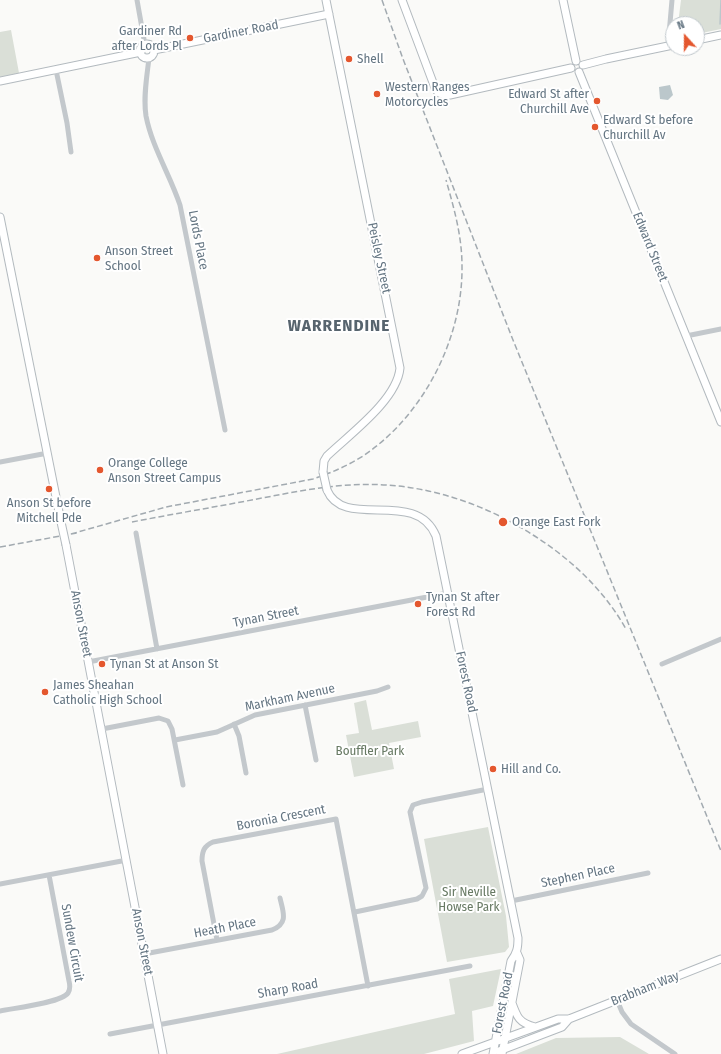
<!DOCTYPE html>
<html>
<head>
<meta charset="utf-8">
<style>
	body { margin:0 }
	#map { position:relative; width:721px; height:1054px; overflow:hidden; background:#fafaf8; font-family:"Fira Sans Condensed",sans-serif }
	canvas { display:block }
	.north { position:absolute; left:665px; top:16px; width:40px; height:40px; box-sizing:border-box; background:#fff; border:1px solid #c1c8cd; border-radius:50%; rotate:339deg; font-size:11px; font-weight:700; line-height:16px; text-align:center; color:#657683 }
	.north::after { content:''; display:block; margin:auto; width:14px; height:18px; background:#e4572e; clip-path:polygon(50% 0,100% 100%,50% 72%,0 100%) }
</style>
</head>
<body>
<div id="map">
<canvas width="721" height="1054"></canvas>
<div class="north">N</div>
</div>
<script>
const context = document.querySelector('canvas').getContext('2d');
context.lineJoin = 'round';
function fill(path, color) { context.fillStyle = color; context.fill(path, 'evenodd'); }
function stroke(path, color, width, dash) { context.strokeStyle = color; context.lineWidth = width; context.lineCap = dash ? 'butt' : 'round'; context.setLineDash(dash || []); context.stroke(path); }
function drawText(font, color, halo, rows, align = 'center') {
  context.font = font + ' "Fira Sans Condensed",sans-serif'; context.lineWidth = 4; context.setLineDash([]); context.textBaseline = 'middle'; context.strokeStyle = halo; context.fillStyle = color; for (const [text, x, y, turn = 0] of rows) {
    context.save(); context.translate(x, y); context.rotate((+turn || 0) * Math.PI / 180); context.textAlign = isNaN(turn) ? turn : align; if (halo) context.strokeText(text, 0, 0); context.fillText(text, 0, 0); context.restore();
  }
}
const green = new Path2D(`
	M681,0H721V29L697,34V24H678Z
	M11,30L19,73L0,77V32Z
	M366,700L372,730L418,721L421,737L389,743L394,769L354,777L346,735L359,733L354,703Z
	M488,827L506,916L509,947L505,952L447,962L424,839Z
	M501,969L493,1006L472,1011L474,1041L424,1054H277L455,1014L449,979Z
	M620,1037L649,1054H516L556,1038Z`);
const water = new Path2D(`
	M670,85L673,95L668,100L660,99L659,87Z`);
const stream = new Path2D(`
	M720,24L721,0`);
const street = new Path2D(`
	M137,0L145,45
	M668,46L672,0
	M149,58C147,76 143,97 146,116C152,147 170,175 180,205L225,430
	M56,70L67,123L71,152
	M686,336L721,329
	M0,462L48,453
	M136,533L157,649
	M88,662L448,593
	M662,664L721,639
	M305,705L316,760
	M234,724L239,736L246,773
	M102,729L159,718L168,721L172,729L183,785
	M175,740L217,732L255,715L377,691L388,687
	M0,884L127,860
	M511,901L648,873
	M355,912L417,899L422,896L426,888L410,812L413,805L422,802L488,789
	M217,940L202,861C202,851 204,846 213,842L336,819L368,986
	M144,954L272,930C289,923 283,912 280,898
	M617,1000L622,1012L631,1024L675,1054
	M0,1011C14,1008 61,1003 68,993C70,990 70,985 69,981L49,875
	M110,1034L470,966`);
const secondary = new Path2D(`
	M402,0L435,88C438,94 443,96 450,95L571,68
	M563,0L576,61
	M697,40L721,35
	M140 51a7 7 0 1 1 14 0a7 7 0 1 1-14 0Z
	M154,50L329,14
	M583,65L606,59L673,45
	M579,72L721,422
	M0,81L141,52
	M0,217L61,522
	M323,472L324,461L327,456C350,434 397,400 400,368L326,0
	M327,490C344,531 416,487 436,536L518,938C518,948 517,953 511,961L493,1054
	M66,545L163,1054
	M512,1003C517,1017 519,1023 535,1027
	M499,1051L562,1027L569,1019
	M462,1054L558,1019H569L721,959
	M502,1054L520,960L517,953`);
const rail = new Path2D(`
	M382,0L403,59L513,340L721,851
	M132,522C173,514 215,507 257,499C299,491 342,482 386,485C437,488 490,507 533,535C571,559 604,590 626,629
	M71,534L166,507L313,479C331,473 347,466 363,456C423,416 463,339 462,266C462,236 454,208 446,180
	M0,547L77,533`);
const secondaryBridge = new Path2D(`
	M323,472L327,490
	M61,522L66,545`);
const markers = [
	[190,38,4,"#e4572e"],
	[349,59,4,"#e4572e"],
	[377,94,4,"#e4572e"],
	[597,101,4,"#e4572e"],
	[595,127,4,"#e4572e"],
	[97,258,4,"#e4572e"],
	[100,470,4,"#e4572e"],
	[49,489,4,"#e4572e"],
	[503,522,5,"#e4572e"],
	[418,604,4,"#e4572e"],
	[102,664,4,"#e4572e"],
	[45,692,4,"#e4572e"],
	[493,769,4,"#e4572e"]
];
const poiNames = [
	["Gardiner Rd",182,31,"right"],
	["after Lords Pl",182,46,"right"],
	["Shell",357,59],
	["Western Ranges",385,87],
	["Motorcycles",385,102],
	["Edward St after",589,94,"right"],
	["Churchill Ave",589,109,"right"],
	["Edward St before",603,120],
	["Churchill Av",603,135],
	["Anson Street",105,251],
	["School",105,266],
	["Orange College",108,463],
	["Anson Street Campus",108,478],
	["Anson St before",49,503,"center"],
	["Mitchell Pde",49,518,"center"],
	["Orange East Fork",512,522],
	["Tynan St after",426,597],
	["Forest Rd",426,612],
	["Tynan St at Anson St",110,664],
	["James Sheahan",53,685],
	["Catholic High School",53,700],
	["Hill and Co.",501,769]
];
const streetNames = [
	["Gardiner Road",241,32,-11],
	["Lords Place",198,240,79],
	["Edward Street",650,247,68],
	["Peisley Street",379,258,78],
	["Tynan Street",266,617,-11],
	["Anson Street",81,624,79],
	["Forest Road",466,682,78],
	["Markham Avenue",290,698,-12],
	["Boronia Crescent",281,818,-11],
	["Stephen Place",578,876,-12],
	["Heath Place",225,928,-11],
	["Anson Street",142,942,79],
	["Sundew Circuit",72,943,80],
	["Sharp Road",288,989,-10],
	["Brabham Way",645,989,-22],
	["Forest Road",503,1003,-79]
];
const parkNames = [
	["Bouffler Park",370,751],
	["Sir Neville",469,892],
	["Howse Park",469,907]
];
const districtNames = [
	["WARRENDINE",339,326]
];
fill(green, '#dadfd7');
fill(water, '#bbc7cb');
stroke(stream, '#bbc7cb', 1.5);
stroke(secondary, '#b3babf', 9);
stroke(street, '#c3c8cc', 5);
stroke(secondary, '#fff', 7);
stroke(rail, '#a2aab0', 1.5, [6, 3]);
stroke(secondaryBridge, '#b3babf', 9, []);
stroke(secondaryBridge, '#fff', 7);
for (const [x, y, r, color] of markers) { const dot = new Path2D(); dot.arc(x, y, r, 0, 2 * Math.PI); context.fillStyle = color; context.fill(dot); stroke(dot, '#fff', 1.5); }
drawText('13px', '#657683', '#fff', poiNames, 'left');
drawText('13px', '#657683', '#fff', streetNames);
drawText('13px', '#687a64', '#fff', parkNames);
context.letterSpacing = '1px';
drawText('bold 17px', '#57646e', '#fff', districtNames);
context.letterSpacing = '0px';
</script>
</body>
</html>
